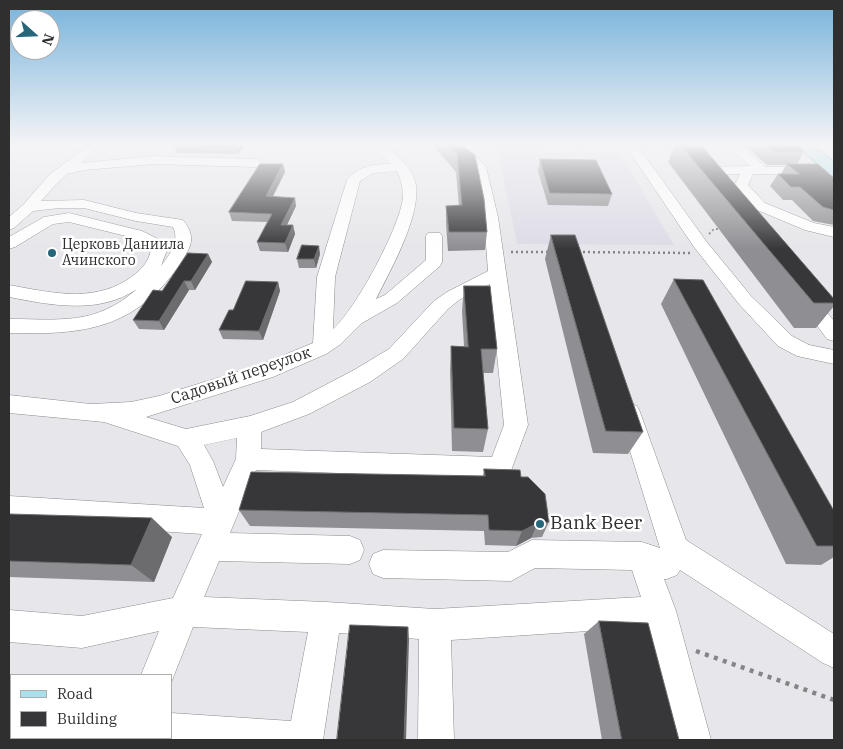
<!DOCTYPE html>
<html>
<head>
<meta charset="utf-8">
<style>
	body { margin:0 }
	#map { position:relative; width:843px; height:749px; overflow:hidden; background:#e7e6ea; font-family:"IBM Plex Serif",serif }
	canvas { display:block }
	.frame { position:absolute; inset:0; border:10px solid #2f2f30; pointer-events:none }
	.legend { position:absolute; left:10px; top:674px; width:162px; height:65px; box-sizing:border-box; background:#fff; border:1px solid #acacac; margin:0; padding:6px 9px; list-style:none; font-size:15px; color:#2f2f30 }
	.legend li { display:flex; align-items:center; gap:10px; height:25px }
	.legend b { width:25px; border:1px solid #acacac }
	.north { position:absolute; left:10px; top:10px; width:50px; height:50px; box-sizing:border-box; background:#fff; border:1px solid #acacac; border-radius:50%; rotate:110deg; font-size:14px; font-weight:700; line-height:20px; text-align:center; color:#2f2f30 }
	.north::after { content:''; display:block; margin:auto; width:18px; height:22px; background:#26667b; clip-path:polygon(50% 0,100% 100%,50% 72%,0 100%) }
</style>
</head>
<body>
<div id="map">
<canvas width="843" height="749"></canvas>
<div class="frame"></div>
<ul class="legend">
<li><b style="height:6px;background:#aadfec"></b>Road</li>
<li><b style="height:14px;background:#373639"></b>Building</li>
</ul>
<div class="north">N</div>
</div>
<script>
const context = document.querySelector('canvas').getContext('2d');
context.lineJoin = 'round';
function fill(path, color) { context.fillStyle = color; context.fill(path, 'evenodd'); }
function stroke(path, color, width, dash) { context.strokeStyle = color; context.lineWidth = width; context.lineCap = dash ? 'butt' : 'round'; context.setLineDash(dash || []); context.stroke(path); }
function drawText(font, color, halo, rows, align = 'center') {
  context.font = font + ' "IBM Plex Serif",serif'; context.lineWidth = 5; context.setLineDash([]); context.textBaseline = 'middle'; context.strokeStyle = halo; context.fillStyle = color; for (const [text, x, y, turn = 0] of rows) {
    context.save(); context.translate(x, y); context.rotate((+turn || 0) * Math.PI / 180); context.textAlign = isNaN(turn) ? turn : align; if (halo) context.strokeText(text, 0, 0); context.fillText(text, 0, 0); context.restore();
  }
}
const built = new Path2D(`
	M484,144H695L701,150L497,149Z
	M498,151L619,152L674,245L517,244Z`);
const pathFar2 = new Path2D(`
	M709,234L714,229H721`);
const pathFar1 = new Path2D(`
	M511,252H550
	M578,252L690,253`);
const path = new Path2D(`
	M696,651L834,700`);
const minor = new Path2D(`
	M90,144H103L81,163L154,156L256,159L262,163L256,167L154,164L85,170L67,174L59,181L41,201L84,200L136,213L183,220C197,238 191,247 180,264C135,330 82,335 9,333V319C60,319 95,326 137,289C99,315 50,305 9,297V285C48,292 91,303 127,280C139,272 148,264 151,250L148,246L130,237L69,222L53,224L15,247L9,249V237L44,217L69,213L142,231L160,240L167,250L161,266C170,254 180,241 173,227L136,221L84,208H59L33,211L14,228L9,230V217L24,204L49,175Z
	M370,144H383C395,153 408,163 414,178C426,208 390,271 376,299L385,295L426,260V236L428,233H440L442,236V262L440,266L397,303L362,323L341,344L326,354L273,377L146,417L186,429L250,416L293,402L354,370L389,349L434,301L447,292L488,271L484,217L475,171L444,144H457L479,159L486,167L498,217L528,425L509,476L500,479L256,470L230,533L350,536L360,540L364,550L360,560L350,564L219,561L204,597L326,602L435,609L641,597L632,570L535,568L511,581L383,578L373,574L369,564L373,554L383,550L508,552L532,540L642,542L660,548L618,412L621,406L629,403L637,406L640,412L686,540L834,634V668L823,663L680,570L677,575L667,579H664L676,611L711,740H675L649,627L451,640L454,740H418L419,639L339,633L323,740H157L156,738H171V713L291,721L308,632L193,627L171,683V675H141L159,631L82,648L9,642V610L82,616L173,598L202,534L9,521V496L204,508L190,465L178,446L104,422L9,413V395L91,404L131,402L159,396L260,365L313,343L317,277L347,180C358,166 374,164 391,164ZM397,171C401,179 403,188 403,197C401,225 355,311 333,329L335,277L360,181L373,173ZM490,284L504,425L492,457L261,449V432L309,414L370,382L403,359L448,309L459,300ZM237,438L236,459L223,487L213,461L204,445Z
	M616,144L637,145L706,241L751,296L792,336L809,345L834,350V364L797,356L778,346L739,304L694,247L629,151Z
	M727,144H740L765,167H834V175L753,174L748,185L765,203L814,223L834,227V237L805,230L755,209L734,186L740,174H711L710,178H700L694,170L696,167L750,166Z
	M805,291L811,293L834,321V341L827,339L796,297L799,293Z
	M9,705L11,706V738H18L9,740Z
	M115,738H151L150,740H114Z`);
const major = new Path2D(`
	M795,144H811L834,162V175L828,173Z`);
const wall = new Path2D(`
	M176,144H246L238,154L177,153L174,146Z
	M432,144H461L487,232L485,250L448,251L446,224V206H459L456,172Z
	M675,144H700L834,299V306L816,328H794L668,162Z
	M743,144H795L804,151L797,164L834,178V225L813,221L792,200H783L770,186L778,174H781L786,165H767Z
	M540,159L612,194L608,206L548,205L538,171Z
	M283,164L285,172L273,196L296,206L287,225H293L295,234L288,252L260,251L257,242L267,222L232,221L229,212Z
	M551,235L643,432L628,454L593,453L545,259Z
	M208,254L212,262L195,290H189L164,330L139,329L133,320Z
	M320,254L316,268H299L297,259Z
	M674,279L834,511V557L821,565L786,564L661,304Z
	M278,282L280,291L263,340L223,339L219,330L233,310Z
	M464,286L497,349L493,373H483L488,429L483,452L452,451L450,371L451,346H464L462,311Z
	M484,469L521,477L549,522L542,537L531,538L516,546L485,545L484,531L250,526L239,510L483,476Z
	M9,514L172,537L154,582L9,577Z
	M599,621L679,740H602L584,634Z`);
const shadedWall = new Path2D(`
	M239,144H246L238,154L236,148Z
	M283,164L285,172L269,204L266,196Z
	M295,198L296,206L283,233L281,225Z
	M293,225L295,234L288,252L285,243Z
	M319,246L320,254L316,268L314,259Z
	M208,254L212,262L195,290L191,281Z
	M184,281L189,290L164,330L159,321Z
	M278,282L280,291L263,340L259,331Z
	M152,518L172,537L154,582L131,565Z
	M538,523L531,538L516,546L522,531Z
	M408,627L409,640L406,740H404Z`);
const building = new Path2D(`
	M176,144H239L236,148L174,146Z
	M448,144H461L475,155L484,199L487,232H449L446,206L462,205L457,154Z
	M680,144H700L834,299V303H814Z
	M765,144H795L804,151L775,152Z
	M540,159L596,160L612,194L550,193Z
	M260,164H283L266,196L295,198L281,225H293L285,243L257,242L272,214L229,212Z
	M787,164H818L834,178V210L823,207L800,187H791L778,174H799Z
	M551,235H575L643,432L606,431Z
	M302,245L319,246L314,259H297Z
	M188,253L208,254L191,281H184L159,321L133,320L153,290L162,291Z
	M674,279L703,280L834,511V546H817Z
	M246,281L278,282L259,331L219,330L229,310H233Z
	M464,286H490L497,349H481L488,429L454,428L451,346L468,347Z
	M484,469L520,470L521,477H528L545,494L549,522L538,523L522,531L489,530L488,515L239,510L251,472L485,476Z
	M9,514L152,518L131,565L9,561Z
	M599,621L648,623L679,740H622Z
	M350,625L408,627L404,740H337Z`);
const markers = [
	[52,253,5,"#26667b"],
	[540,524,5,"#26667b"]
];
const farPoinames = [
	["Церковь Даниила",62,245],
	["Ачинского",62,261]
];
const streetNames = [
	["Садовый переулок",241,376,-19]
];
const nearPoinames = [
	["Bank Beer",550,524]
];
fill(built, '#dddbe6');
stroke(minor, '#8b8a8d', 1);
stroke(major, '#5a94a2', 2);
stroke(pathFar2, '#858486', 2, [2, 2.5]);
stroke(pathFar1, '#858486', 2.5, [2, 3]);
stroke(path, '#858486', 4.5, [4, 5.5]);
fill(minor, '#fff');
fill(major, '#aadfec');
fill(wall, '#8f8e92');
fill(shadedWall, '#6c6b6e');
fill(building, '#373639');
stroke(building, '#6c6b6e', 1);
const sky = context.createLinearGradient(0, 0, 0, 249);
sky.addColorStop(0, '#77b3db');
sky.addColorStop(0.58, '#f4f4f6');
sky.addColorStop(1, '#f4f4f600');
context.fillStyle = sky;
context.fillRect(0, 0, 843, 249);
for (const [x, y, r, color] of markers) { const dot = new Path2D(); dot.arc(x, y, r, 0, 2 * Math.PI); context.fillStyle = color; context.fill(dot); stroke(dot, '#fff', 2); }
drawText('14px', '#2f2f30', '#fff', farPoinames, 'left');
drawText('16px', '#2f2f30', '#fff', streetNames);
drawText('19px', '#2f2f30', '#fff', nearPoinames, 'left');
</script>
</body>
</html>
